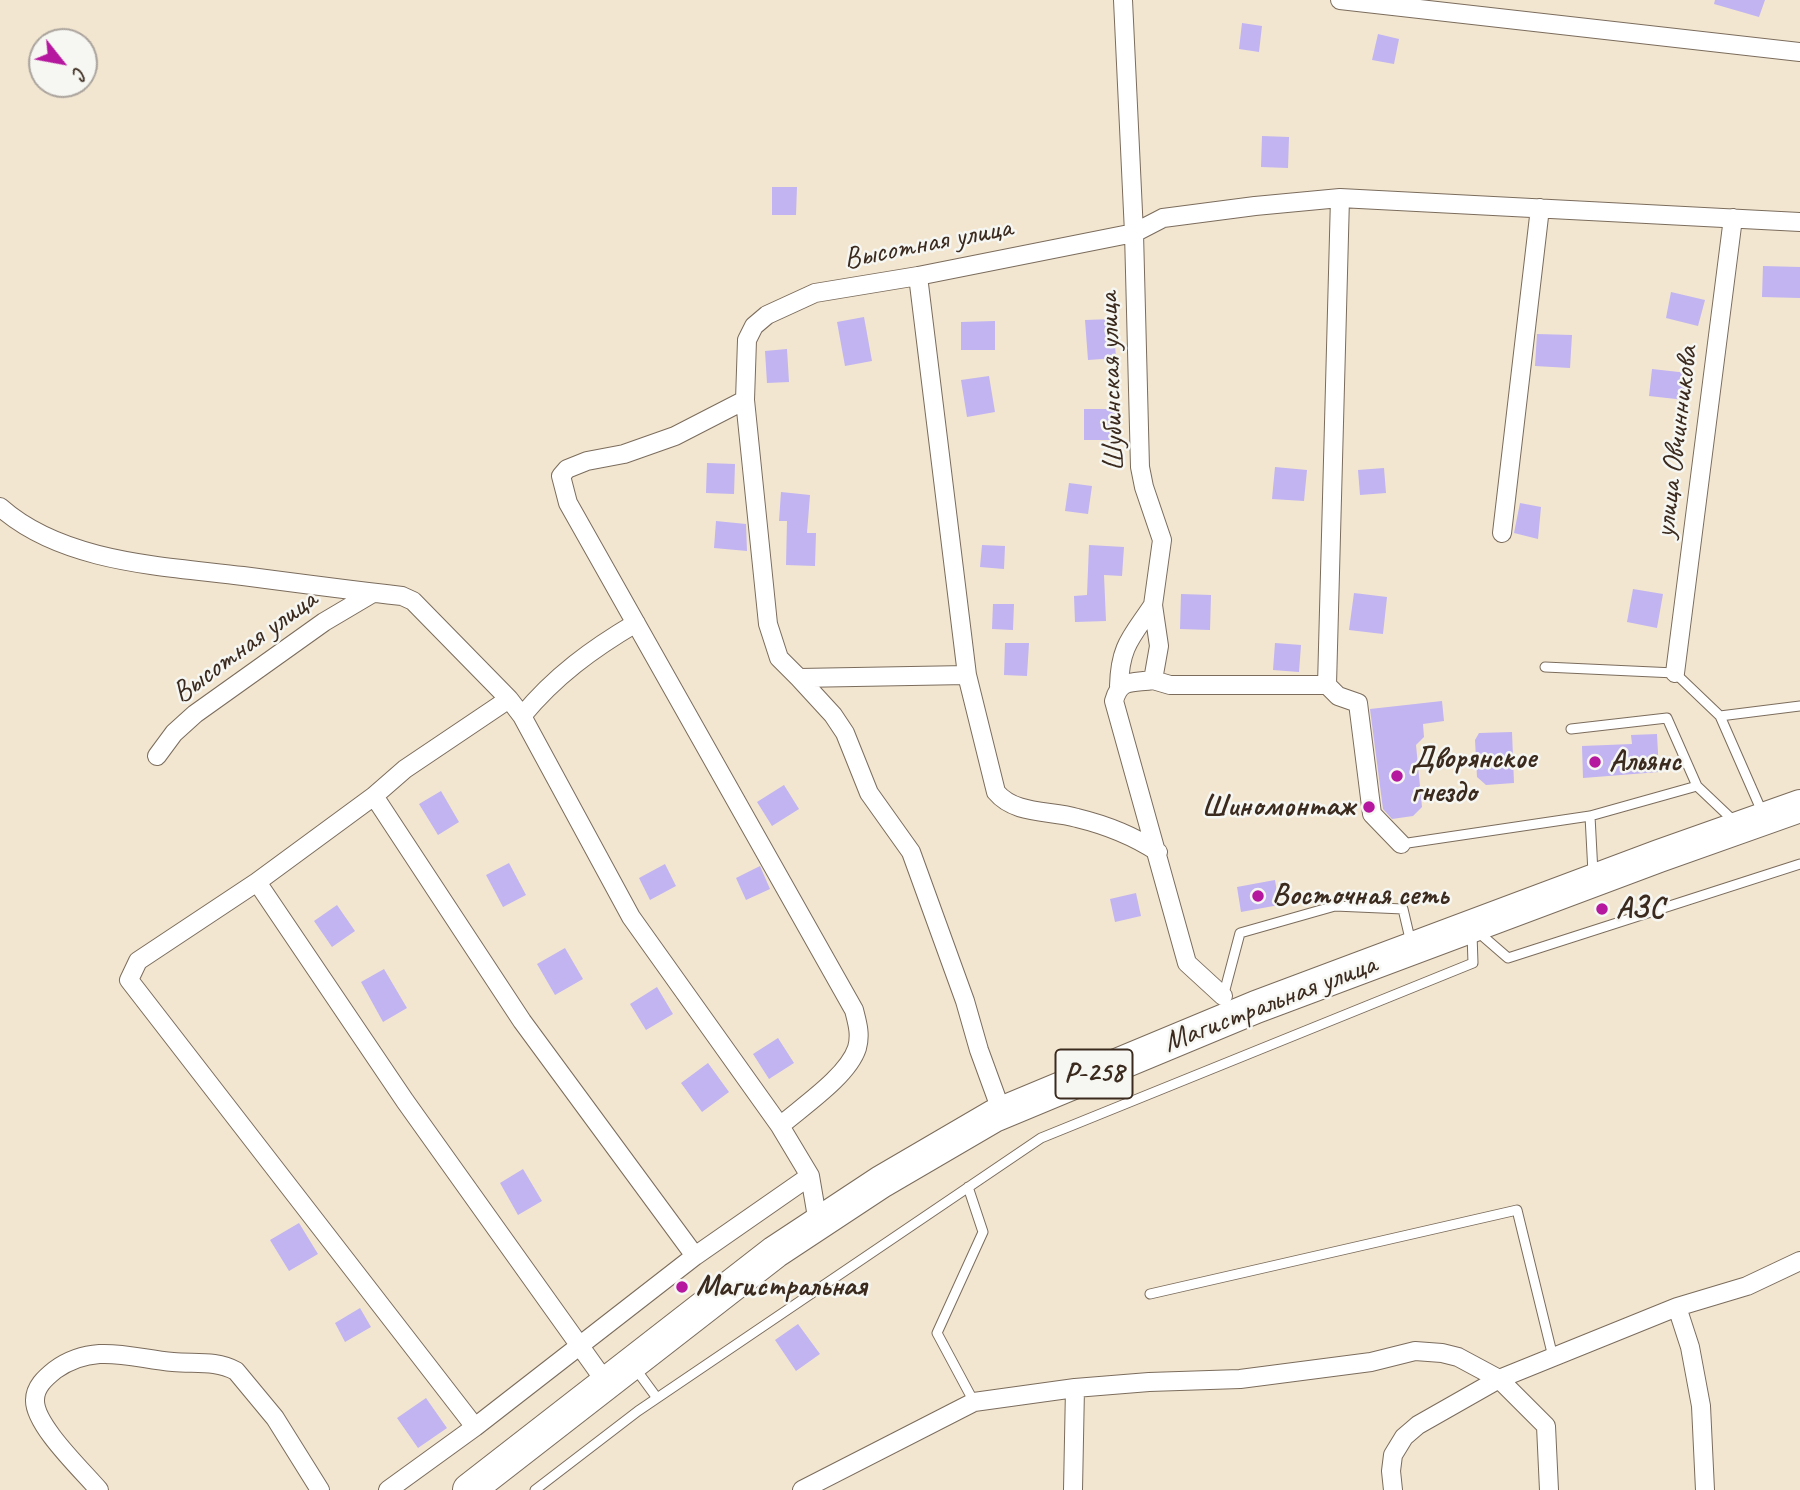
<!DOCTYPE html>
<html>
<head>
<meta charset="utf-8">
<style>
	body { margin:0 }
	#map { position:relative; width:1800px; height:1490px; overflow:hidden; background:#f2e6d0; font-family:Caveat,sans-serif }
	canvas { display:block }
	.north { position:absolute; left:28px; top:28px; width:70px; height:70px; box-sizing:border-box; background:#f6f6f2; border:2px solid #aba49d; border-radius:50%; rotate:121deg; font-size:19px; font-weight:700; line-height:28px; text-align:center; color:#3b2a1e }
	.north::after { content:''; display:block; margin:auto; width:24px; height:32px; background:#b5179e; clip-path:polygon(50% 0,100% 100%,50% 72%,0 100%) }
</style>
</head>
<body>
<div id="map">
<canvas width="1800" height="1490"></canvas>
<div class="north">С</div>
</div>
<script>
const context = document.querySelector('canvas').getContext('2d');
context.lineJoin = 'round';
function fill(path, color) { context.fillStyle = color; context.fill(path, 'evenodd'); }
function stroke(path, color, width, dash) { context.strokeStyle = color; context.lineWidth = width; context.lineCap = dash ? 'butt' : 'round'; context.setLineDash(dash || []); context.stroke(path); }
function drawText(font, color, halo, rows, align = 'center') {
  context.font = font + ' Caveat,sans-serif'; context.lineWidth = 5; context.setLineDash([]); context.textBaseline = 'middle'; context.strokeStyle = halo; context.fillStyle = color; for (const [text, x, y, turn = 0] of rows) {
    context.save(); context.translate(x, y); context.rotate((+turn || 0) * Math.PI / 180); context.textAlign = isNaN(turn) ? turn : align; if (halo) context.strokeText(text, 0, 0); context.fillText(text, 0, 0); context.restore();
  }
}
const building = new Path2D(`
	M1715,0H1765L1759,17L1714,4Z
	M1242,23L1262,26L1259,52L1239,49Z
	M1378,34L1399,39L1394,64L1372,60Z
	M1262,136L1289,137L1288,168L1261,167Z
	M772,187H797L796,215H772Z
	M1763,266L1800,267V298L1762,297Z
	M1671,292L1705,300L1698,326L1666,318Z
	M864,317L872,361L845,366L837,322Z
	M1113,319L1116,358L1088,360L1085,320Z
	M995,321V350H961V322Z
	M1537,334L1572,335L1570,368L1535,366Z
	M787,349L789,382L767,383L765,351Z
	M1652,369L1688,373L1685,400L1649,396Z
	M989,376L995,412L967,417L961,380Z
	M1084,409H1118L1117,440H1084Z
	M707,463L735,464L734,494L706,493Z
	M1275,467L1307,470L1304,501L1272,499Z
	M1384,468L1386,493L1360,495L1358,470Z
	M1069,483L1092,486L1088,514L1065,511Z
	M781,492L810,495L807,533H816L815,566L786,565L787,521H779Z
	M1520,503L1541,507L1538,539L1514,533Z
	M716,521L746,524L747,551L714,548Z
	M982,545L1005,546L1004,569L980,567Z
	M1089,545L1124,547L1122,576L1104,575L1106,621L1075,622L1074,596L1087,595Z
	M1633,589L1663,594L1657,628L1627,622Z
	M1354,593L1387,597L1383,634L1349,630Z
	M1181,594L1211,595L1210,630L1180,629Z
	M993,604H1014L1013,630L992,629Z
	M1005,643H1029L1027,676L1004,675Z
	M1275,643L1301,645L1299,672L1273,670Z
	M1442,701L1444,721L1423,724L1424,737L1416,745L1422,807L1413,816L1392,819L1383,809L1370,709Z
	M1512,732L1514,783L1486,785L1477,777L1475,740L1479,733Z
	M1657,734L1659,772L1583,778L1582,746L1632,744L1631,735Z
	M784,785L799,809L772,826L757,802Z
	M441,791L459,822L438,835L419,804Z
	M509,863L526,895L503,907L486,875Z
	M665,864L676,886L650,900L639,878Z
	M760,866L770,889L746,900L736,878Z
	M1275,880L1279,905L1241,912L1237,887Z
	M1136,893L1141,916L1115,922L1110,899Z
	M337,905L355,931L332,947L314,921Z
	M565,948L583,979L555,995L537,964Z
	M384,969L407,1008L383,1022L361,982Z
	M657,987L673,1014L646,1030L630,1004Z
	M778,1038L794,1063L769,1079L753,1054Z
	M708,1063L729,1092L702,1112L681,1083Z
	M523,1169L542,1201L518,1215L500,1183Z
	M299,1223L318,1254L289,1271L270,1240Z
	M360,1308L371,1327L345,1342L335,1323Z
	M798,1324L820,1354L796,1371L775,1340Z
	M426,1398L447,1428L418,1448L397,1418Z`);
const lane = new Path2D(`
	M1545,667L1675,673L1720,716L1800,706
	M1720,716L1763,814
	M1697,786L1736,823
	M1590,816L1593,873
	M1401,844L1590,816L1697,786L1667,718L1571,729
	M1478,932L1508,958L1800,864
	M1223,997L1240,933L1335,906L1403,909L1411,943
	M968,1187L983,1232L937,1333L974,1402
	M1150,1294L1517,1210L1553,1357
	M635,1368L657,1398
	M535,1490L638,1411L1041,1138L1473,963L1472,934`);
const street = new Path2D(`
	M1123,0L1134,233L1140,467L1144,487L1162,540L1153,605L1159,646L1153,680C1133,683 1120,678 1114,701L1187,963L1223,996
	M1340,0L1800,52
	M1340,198L1327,685L1338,696L1358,703L1372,814L1401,844
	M918,276L967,675
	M745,400L675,436L624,454L587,461L567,469L561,476L568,503L854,1010C857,1022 861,1034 857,1048C848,1076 803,1106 780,1126
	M0,507C63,563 163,566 243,576C296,583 349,590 402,596L413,601L509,699L522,716L631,917L780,1126L810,1176L818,1223
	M1502,533L1540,208
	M1675,673L1733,218
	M799,678L833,715L845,733L869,793L911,852L965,1001L979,1050L1002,1113
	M1153,680L1170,685H1327
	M1119,686C1120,645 1132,637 1153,605
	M522,716C555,676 592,649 636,623
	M157,756L174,733L195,714L324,622L373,593
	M374,796L405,769L509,699
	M1158,852C1132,835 1106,825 1077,818C1050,810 1015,815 996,792L967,675L799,678L779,658L768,624L745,400L747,340L754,326L767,315L815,293L918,276L1134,233L1163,218L1255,206L1340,198L1800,222
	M257,882L138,961L129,980L475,1427
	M1677,1307L1690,1347L1701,1406L1705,1490
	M607,1384L405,1101L257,882L374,796L522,1021L695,1256
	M99,1490C83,1471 34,1425 35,1400C35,1387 45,1378 55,1370C94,1342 130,1358 173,1362C195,1364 216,1360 236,1371L275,1418L320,1490
	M388,1490L475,1427L695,1256L810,1176
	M802,1490L974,1402L1075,1388L1149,1382L1240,1379L1371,1362L1415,1351L1442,1353L1458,1357L1499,1379L1546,1426L1549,1490
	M1073,1490L1075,1388
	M1393,1490L1391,1471L1393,1455L1404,1437L1418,1425L1499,1379L1677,1307L1747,1286L1800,1261`);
const highway = new Path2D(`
	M469,1490L775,1252L881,1182L994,1116L1256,1007L1659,856L1800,806`);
const markers = [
	[1595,762,7,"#b5179e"],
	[1397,776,7,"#b5179e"],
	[1369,807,7,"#b5179e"],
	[1258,896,7,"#b5179e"],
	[1602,909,7,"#b5179e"],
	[682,1287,7,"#b5179e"]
];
const shields = [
	[1094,1074,77]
];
const shieldNames = [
	["Р-258",1094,1074]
];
const streetNames = [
	["Высотная улица",928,244,-11],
	["Шубинская улица",1112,382,-92],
	["улица Овчинникова",1677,442,-83],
	["Высотная улица",245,647,-36],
	["Магистральная улица",1270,1004,-21]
];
const poiNames = [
	["Дворянское",1411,759],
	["гнездо",1411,793],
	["Альянс",1609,762],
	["Шиномонтаж",1355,807,"right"],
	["Восточная сеть",1272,896],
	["АЗС",1616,909],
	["Магистральная",696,1287]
];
fill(building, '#c1b4f1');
stroke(lane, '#7b6c5c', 11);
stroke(street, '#7b6c5c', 20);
stroke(highway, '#7b6c5c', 34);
stroke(lane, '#fff', 9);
stroke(street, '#fff', 18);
stroke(highway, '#fff', 32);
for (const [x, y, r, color] of markers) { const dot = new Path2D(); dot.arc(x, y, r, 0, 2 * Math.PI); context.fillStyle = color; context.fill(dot); stroke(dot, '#f6f6f2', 2.5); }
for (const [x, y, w] of shields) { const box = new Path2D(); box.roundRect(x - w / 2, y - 24.5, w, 49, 5); context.fillStyle = '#f6f6f2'; context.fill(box); stroke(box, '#3b2a1e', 2); }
drawText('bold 28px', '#3b2a1e', null, shieldNames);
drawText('30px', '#3b2a1e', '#f6f6f2', streetNames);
drawText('bold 30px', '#3b2a1e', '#f6f6f2', poiNames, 'left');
</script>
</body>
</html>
